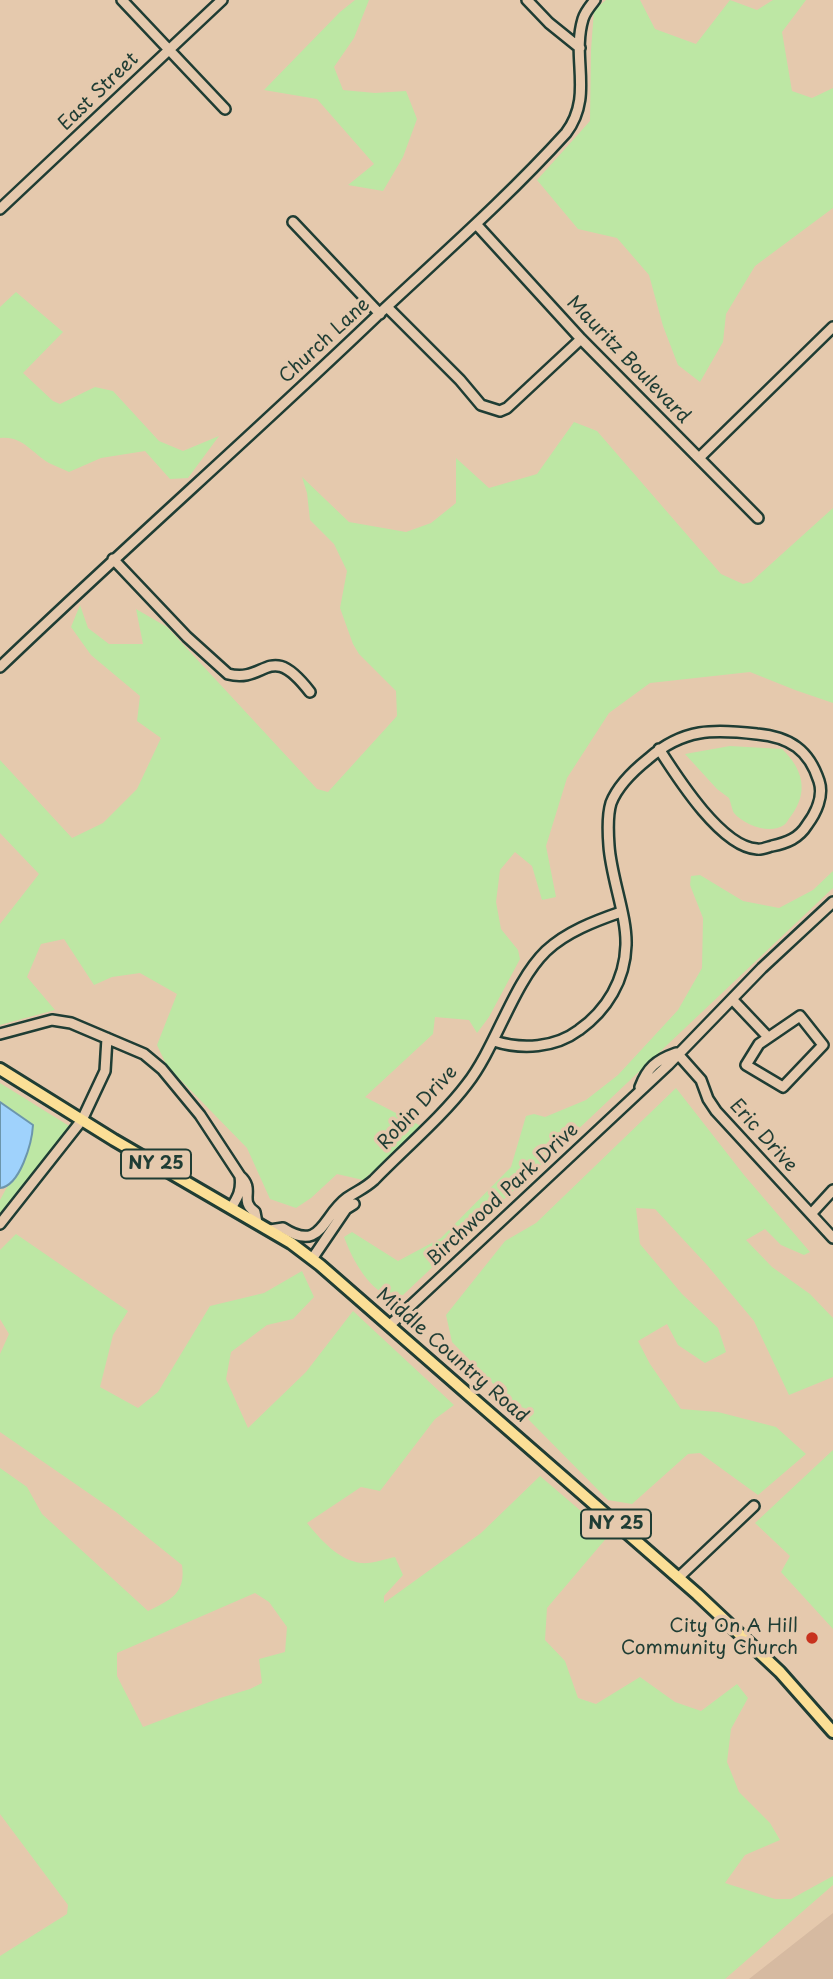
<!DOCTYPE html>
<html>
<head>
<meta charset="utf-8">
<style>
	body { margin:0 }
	canvas { display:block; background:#e5c9ad }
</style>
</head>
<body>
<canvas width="833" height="1979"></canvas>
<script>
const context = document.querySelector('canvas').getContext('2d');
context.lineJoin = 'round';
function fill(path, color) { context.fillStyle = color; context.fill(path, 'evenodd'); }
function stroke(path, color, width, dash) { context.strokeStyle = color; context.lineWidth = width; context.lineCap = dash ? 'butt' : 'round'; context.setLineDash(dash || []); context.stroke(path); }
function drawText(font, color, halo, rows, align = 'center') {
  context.font = font + ' "Playpen Sans",sans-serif'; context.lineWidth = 7; context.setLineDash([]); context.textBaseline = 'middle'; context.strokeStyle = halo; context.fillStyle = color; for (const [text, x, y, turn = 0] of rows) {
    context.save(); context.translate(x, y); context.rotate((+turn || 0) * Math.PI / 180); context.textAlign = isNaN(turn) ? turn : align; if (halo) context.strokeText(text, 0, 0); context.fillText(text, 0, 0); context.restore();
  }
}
const built = new Path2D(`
	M833,1913V1979H749Z`);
const green = new Path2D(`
	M355,0H369L354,38L334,67L343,90L375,93L406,91L417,119L403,157L383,191L348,185L374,164L317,99L264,90L340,12Z
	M606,0H640L655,29L696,44L730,0L757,10L773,0H806L782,32L792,91L812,98L833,88V208L755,266L726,314L723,342L700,382L678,365L663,326L649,275L617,238L578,229L537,180L590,121L591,50L594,10Z
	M16,292L63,332L23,373L53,401L60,404L95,387L113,391L159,441L183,451L219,436L188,478L170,479L145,451L101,458L69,472C63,469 55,466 49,463C32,453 22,435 0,438V307Z
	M574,422L597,431L721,574L743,584L751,582L833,508V703L795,690L750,672L650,683L609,713L567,778L546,846L556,897L542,900L532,866L515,852L500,870L496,902L501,929L518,950L520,959L489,1017L477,1033L469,1020L435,1017L433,1034L365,1097L423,1127L363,1180L337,1174L311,1198L296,1208L270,1199L247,1148L167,1066L157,1045L177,994L140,973L112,977L94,985L64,939L41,944L27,977L55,1010L0,1025V924L39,874L0,833V760L72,838L103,823L137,789L161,738L137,721L140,696L91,655L71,627L80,605L88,628L109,644H143L136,609L167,627L317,789L328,792L397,716L396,691L359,654L353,644L340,608L347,571L334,544L310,520L307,493L302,477L349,522L406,532L431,523L456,503V458L489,488L537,474Z
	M730,746L782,749C803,769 809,792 791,816C788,819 787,823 784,825C770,835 744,825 734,813C732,810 731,803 729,798L717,789L685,754Z
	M833,871V888L403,1295L395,1299C369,1291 353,1261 344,1237L352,1232L398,1261L441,1238L511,1167L526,1116L534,1114L545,1117L586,1100L618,1075L678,1010L702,968L703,918L690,885L691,876L700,875L743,901L779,908L813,890Z
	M0,1083L74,1129L0,1224V1200L26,1152L32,1126L0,1101Z
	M676,1088L744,1175L810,1252L804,1255L781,1245L765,1229L746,1240L772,1267L810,1294L833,1318V1377L789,1395L754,1321L707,1265L655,1209L636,1208L640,1244L682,1294L718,1328L726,1352L705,1363L678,1345L667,1324L638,1341L650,1364L681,1409L718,1412L776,1427L806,1454L758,1495L700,1453L688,1454L632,1504L608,1500L452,1342L446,1315L505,1241L536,1223Z
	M16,1234L128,1311L113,1335L100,1387L138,1408L158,1392L210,1306L264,1293L302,1271L314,1297L293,1319L267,1325L231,1352L226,1379L248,1428L306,1372L353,1311L454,1405L435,1419L380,1491L361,1487L307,1523C321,1540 338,1560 361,1563C372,1564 385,1559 395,1557L403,1575L384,1596V1603L481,1533L540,1476L609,1535L547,1608L545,1640L565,1661L578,1698L596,1704L640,1677L675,1702L701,1711L737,1684L748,1698L731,1729L727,1762L739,1792L770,1823L780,1840L745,1855L725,1883L775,1899H791L833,1876V1885L725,1979H0V1956L67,1914L68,1905L0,1814V1468L27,1487L42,1514L148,1611C171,1600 186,1593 182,1565L116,1512L0,1432V1354L9,1334L0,1319V1250ZM255,1593L269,1602L287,1627L285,1652L259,1659L262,1683L250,1689L220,1698L143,1727L117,1676V1653Z
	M833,1450V1629L781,1572L790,1556L755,1523Z`);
const water = new Path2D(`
	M0,1102L33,1125C32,1143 20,1186 0,1188Z`);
const minor = new Path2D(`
	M122,0L225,109
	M527,0L549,23L580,48
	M0,209L222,0
	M293,222L380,314
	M476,224L581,339L758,518
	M387,307L460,380L481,405L500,411L507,408L581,339
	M699,458L833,327
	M113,559L187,637L228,674C267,684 269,639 310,692
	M0,667C125,547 255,433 380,313C443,254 508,197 566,133C594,96 571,59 583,19C585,12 591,5 595,0
	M732,999L768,1037
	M800,1016L823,1045L783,1087L746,1065L759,1044Z
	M0,1034L52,1020L71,1023L144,1054L162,1069L200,1115L240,1176C256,1190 238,1200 255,1212L257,1223
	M494,1041C522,1050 555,1048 579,1030C607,1010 625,980 626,945C627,916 611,877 609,846C608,833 607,816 611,803C618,785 633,771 648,759C683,728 714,729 757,734C790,737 809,750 819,781C824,796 816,813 807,825C799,838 787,843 772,846C768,847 761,850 757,849C721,847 677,777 659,749
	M677,1053L701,1080L708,1099L716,1111L833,1238
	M640,1087C647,1068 656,1060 676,1053
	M231,1208C238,1197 242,1190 240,1176
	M811,1214L833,1190
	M0,1224L82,1120L105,1071L107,1038
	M270,1230L283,1228C322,1253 322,1216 347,1198C357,1191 364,1189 374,1180C403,1150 443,1116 467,1084C496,1047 513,983 546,951C566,932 595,921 621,912
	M312,1259L346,1209L354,1204
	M390,1325L668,1065L762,968L833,902
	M678,1578L754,1506`);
const major = new Path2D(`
	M0,1069L114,1140L291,1243L320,1265L697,1594L780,1672L833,1732`);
const markers = [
	[812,1638,7,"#c8321e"]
];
const shields = [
	[156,1164,70],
	[616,1524,70]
];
const shieldNames = [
	["NY 25",156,1164],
	["NY 25",616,1524]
];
const streetNames = [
	["East Street",99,92,-44],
	["Church Lane",325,341,-43],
	["Mauritz Boulevard",628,360,46],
	["Robin Drive",418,1108,-47],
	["Eric Drive",763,1136,48],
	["Birchwood Park Drive",503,1195,-43],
	["Middle Country Road",452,1356,41]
];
const poiNames = [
	["City On A Hill",798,1627],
	["Community Church",798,1649]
];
fill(built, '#d6baa1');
fill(green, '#bde7a4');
fill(water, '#9fd2fc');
stroke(water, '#6c96ac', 2);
stroke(minor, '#1f3d34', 14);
stroke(major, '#1f3d34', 16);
stroke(minor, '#e5c9ad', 9);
stroke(major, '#fbdf96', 10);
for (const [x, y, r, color] of markers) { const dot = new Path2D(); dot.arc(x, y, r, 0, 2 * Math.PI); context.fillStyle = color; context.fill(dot); stroke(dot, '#e5c9ad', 2.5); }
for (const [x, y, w] of shields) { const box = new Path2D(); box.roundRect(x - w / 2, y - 14.5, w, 29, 5); context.fillStyle = '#e5c9ad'; context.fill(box); stroke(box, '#1f3d34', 2); }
drawText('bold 18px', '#1f3d34', null, shieldNames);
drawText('19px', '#1f3d34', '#e5c9ad', streetNames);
drawText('19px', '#1f3d34', '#e5c9ad', poiNames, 'right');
</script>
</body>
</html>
